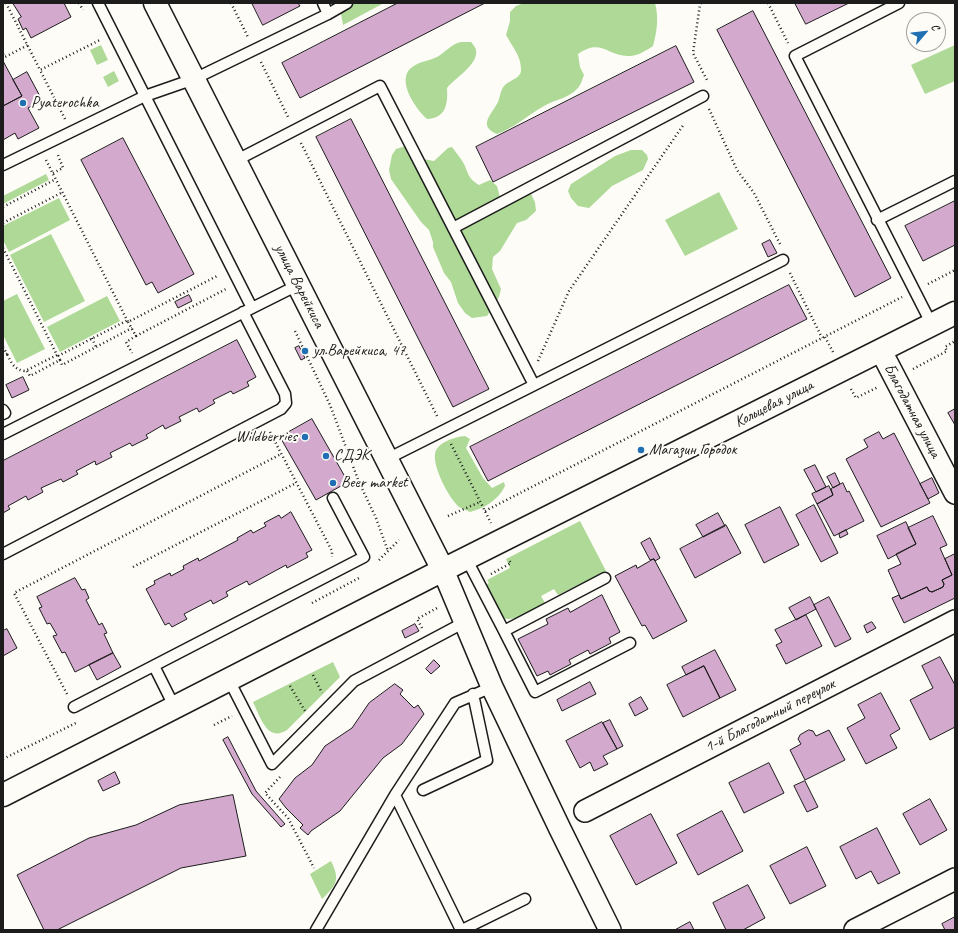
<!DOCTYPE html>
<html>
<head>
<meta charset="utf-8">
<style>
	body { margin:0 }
	#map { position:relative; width:958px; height:933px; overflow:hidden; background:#fdfcf7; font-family:Caveat,sans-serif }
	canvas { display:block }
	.frame { position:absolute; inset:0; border:4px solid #1c1c1c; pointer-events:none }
	.north { position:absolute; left:906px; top:12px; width:40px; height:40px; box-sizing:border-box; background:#fdfcf7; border:1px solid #a3a29f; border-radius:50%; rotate:62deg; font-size:11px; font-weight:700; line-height:16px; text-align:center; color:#1c1c1c }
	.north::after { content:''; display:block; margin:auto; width:14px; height:18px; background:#1f6fb2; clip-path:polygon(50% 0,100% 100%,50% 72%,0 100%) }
</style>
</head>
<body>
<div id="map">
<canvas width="958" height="933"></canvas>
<div class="frame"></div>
<div class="north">С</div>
</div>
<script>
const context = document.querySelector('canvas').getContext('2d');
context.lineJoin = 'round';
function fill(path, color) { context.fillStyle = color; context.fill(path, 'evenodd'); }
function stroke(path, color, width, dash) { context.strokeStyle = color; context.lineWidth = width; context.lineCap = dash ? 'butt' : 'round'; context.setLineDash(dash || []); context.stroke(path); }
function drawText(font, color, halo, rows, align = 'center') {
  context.font = font + ' Caveat,sans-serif'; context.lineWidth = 4; context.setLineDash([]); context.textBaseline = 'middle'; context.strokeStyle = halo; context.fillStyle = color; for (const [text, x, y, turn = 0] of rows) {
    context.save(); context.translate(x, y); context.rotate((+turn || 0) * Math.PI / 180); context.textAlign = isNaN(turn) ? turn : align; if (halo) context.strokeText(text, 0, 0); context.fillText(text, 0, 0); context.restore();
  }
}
const green = new Path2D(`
	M339,3H384L343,25Z
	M524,3H655C659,18 657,31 653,46C647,50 636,57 628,56C606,55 601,38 578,54L580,67L584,75C582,80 581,85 577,89C569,98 554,100 544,106C528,115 514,128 497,134C477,126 492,114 498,102C500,97 501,88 505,85C510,80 522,78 521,69C521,56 512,46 506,35L510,21V12L516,6Z
	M461,42H471C473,44 475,47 476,50C479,64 455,78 447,88C448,104 446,118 427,119C416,109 396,81 411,68C419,61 429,61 437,57C446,52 451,44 461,42Z
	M101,45L108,60L97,65L90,50Z
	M955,45V81L925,94L911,65Z
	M114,71L119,81L108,87L103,77Z
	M412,144L423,159L434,161L448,148L452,147C456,153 461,158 464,164C469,175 468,178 479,185L490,180L497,186L502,205L505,206C514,203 522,194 531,194L535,202L536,211L526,220L517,223L500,251L493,257L492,269L501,289L499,297L487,316L472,318L465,313L458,303L451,282L444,273L433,247V242L429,230L421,222L391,179L389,170L392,155L396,149Z
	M631,150H642L647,155L648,159L643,170L612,186L589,208L578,206L571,198L568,191L571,184L615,156Z
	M46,174L49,180L3,204V196Z
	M719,192L738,229L685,256L665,220Z
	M59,198L70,220L9,252L3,240V226Z
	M51,234L85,301L44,322L10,255Z
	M17,294L45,349L17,363L3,335V301Z
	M107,296L120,321L60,352L47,327Z
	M465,436L470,439L466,448L483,478L492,488L504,482L505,486C498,500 485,508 470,512C467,510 462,509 459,507C449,498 433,468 435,454C437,442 455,437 465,436Z
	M580,521L606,571L558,595L554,589L541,596L545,603C532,610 515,624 500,617L483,586L489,583L487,580L510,568L506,559Z
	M333,662L340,677L287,730C267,743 260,716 253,702Z
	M331,861C340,879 337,885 322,899L310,874Z`);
const building = new Path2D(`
	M13,3H64L71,17L31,38L26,28L23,30L18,19L21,17Z
	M252,3H298L300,6L263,25Z
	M398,3H485L300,98L282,63Z
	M795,3H849L806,24Z
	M753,11L891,278L855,297L717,30Z
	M676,46L694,82L493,182L476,147Z
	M3,61L22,96L3,106Z
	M27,72L42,100L28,108L39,128L18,139L15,133L3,140V106L22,96L13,80Z
	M351,119L489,389L453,407L316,137Z
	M123,138L194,274L158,293L152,282L146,285L81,160Z
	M955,201V245L923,261L905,226Z
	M770,240L777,253L768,257L762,244Z
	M789,285L807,319L488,481L470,447Z
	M189,295L192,301L178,308L175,302Z
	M237,340L256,377L247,382L249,386L233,394L231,391L213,400L215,403L199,412L197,408L179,417L181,421L165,429L163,425L146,435L148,438L132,446L130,443L110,453L112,457L96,465L95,461L76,471L78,474L63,482L61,479L41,488L43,492L28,500L26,496L8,506L10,509L3,513V461Z
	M299,346L305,358L301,360L295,348Z
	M23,377L29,390L12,398L6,385Z
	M955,409V425L948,413Z
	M312,419L348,482L316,500L280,437Z
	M879,432L883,439L894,433L930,503L881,527L846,459L868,447L864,440Z
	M815,465L826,487L816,492L804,470Z
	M835,473L840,484L833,488L827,477Z
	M932,478L939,493L928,499L920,484Z
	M843,483L847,492L849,491L864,521L834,536L817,504L833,495L831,489Z
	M829,486L833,495L817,504L812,494Z
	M814,505L838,553L821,562L796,515Z
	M780,507L799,545L764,563L745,525Z
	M291,512L312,550L306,553L308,557L287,568L286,565L249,585L247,581L226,592L228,596L213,604L211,600L184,614L187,619L172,627L169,623L165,625L146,589L155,584L154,581L170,573L171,576L184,569L183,566L198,558L199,561L238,540L237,538L251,530L253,533L266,526L264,523L279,515L281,518Z
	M718,513L725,526L703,537L696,525Z
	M933,516L947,545L940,548L952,575L942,580L944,584L943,587L932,592L929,591L927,587L901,599L888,570L901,564L896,554L916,544L908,528Z
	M906,522L916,544L888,559L877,536Z
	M726,525L741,553L695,578L680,549Z
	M846,530L848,534L840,538L839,534Z
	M650,538L660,558L655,561L654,559L650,560L641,543Z
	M955,554V598L904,623L892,598L899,595L901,599L927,587L929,591L932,592L943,587L944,584L942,580L952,575L945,559Z
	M654,559L687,621L653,639L645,625L642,626L615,576L636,565L637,568Z
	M75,578L82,590L85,589L89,598L86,600L99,625L102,623L107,633L104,634L113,653L75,672L65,652L62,653L53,636L57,635L50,623L47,624L39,608L42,607L37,597Z
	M602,595L620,632L609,638L611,643L590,654L588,650L569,660L571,664L550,675L548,671L537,676L518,639L548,624L546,619L568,608L570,612Z
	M810,597L816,609L796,620L789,608Z
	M829,597L851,639L835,647L814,605Z
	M806,615L822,646L786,664L776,645L782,642L775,630Z
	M872,622L876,628L867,633L864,626Z
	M415,624L419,631L405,638L402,631Z
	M7,629L17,648L3,656V631Z
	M715,650L736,690L720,698L704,666L686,675L682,667Z
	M113,653L121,667L97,680L89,665Z
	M940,657L955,685V727L930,740L910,700L933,688L922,666Z
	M434,660L440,666L431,674L426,669Z
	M704,666L720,698L683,717L667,685Z
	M590,682L596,694L562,711L557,700Z
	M395,684L403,690L400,694L414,708L418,705L424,714L402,744L383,758L340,811L311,831L308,835L300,828L303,825L286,808L279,799L295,778L312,765L325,746L352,728L369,703Z
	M881,693L900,729L890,735L897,748L866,764L847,728L865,718L858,705Z
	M641,697L648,709L635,716L629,704Z
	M610,720L623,746L617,749L603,723Z
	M602,722L617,749L603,756L608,764L594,771L590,762L580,768L566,741Z
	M809,730L813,731L816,736L829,730L845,760L805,780L790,750L801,744L798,739L800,735Z
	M228,737L256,791L285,824L281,827L252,794L223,740Z
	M769,763L784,793L744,813L729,783Z
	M115,772L120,783L103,791L98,781Z
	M805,781L818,807L807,812L794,786Z
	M233,795L246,856L181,868L57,930H44L17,875L89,838L136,825L179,805Z
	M930,799L947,830L920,845L903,814Z
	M722,811L743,851L698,875L677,835Z
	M651,814L677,863L636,885L610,836Z
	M877,828L900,873L878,884L871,871L856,879L840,847Z
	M807,847L826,886L790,904L770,866Z
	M748,885L765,918L743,930H726L713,903Z
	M955,917V930H945L942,924Z
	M690,922L694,930H675Z`);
const path = new Path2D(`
	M6,3L40,70
	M79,3L83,10
	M231,3L248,37
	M701,3L700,4L693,53L708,82
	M768,3L788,43
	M3,54L5,57L28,45
	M261,62L288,117
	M709,109L737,170L754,193L781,246
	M65,119L40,70L100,40
	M301,143L438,418
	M46,160L128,322L219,275
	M53,173L63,168L58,155
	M3,207L56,179
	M3,223L63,192
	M3,248L57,355L25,371C14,370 11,362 7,354
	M790,273L822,338
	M928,284L955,270
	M128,322L136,336L126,342L132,353
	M295,331L330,405L359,482L376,518L388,551
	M136,336L226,289
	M825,337L833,352
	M92,338L96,347
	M3,347L7,354L3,355
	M58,356L128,320
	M60,360L62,365L132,328
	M538,361L569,291L684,124
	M913,369L947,351L945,347L955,341
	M27,371L30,376L60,360L58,355
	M851,389L856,398L878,387
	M270,432L332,551V557
	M451,444L491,523
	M485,511L902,297
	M448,516L480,502
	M379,560L399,540
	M133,567L296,483
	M491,574L511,563L509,560
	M312,603L359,578
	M422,628L417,619L437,608
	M313,675L322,693
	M290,686L305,711
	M67,694L14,593L281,454
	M214,725L232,716
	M3,759L76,723
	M280,777L265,793L288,818L314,868`);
const lane = new Path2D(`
	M98,3L252,308
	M323,3L328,14L347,3
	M899,3L795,56L932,325
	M235,161L380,86L534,385
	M3,165L145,96L194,79L328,14
	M877,220L955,181
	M453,228L703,96
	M3,410L5,413L3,414
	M3,434L252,308L298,285
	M387,459L783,260
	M3,554L281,409L286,403L285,394L243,312
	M466,558L504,631L605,578
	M504,631L535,692L630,643
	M154,666L175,708
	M229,680L272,764L354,681L465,622
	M74,707L364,557L333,498
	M423,790L487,760L473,694
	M395,795L461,930
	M316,930L395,795L455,703L492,687
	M462,930L525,899`);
const street = new Path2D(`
	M881,351L955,493
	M443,570L492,687L560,829L610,930
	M585,811L955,621
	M855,930L955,879`);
const secondary = new Path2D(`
	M155,3L443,570
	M3,795L443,570L955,313`);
const markers = [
	[23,103,4,"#1f6fb2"],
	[305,351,4,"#1f6fb2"],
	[305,437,4,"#1f6fb2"],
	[641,450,4,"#1f6fb2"],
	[326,456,4,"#1f6fb2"],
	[333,483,4,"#1f6fb2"]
];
const poiNames = [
	["Pyaterochka",31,103],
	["ул.Варейкиса, 47",313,351],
	["Wildberries",297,437,"right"],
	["Магазин Городок",649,450],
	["СДЭК",334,456],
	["Beer market",341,483]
];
const streetNames = [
	["улица Варейкиса",299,286,63],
	["Кольцевая улица",774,404,-27],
	["Благодатная улица",912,411,62],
	["1-й Благодатный переулок",770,716,-27]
];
fill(green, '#aed996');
fill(building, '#d4a9ce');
stroke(building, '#1c1c1c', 1);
stroke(lane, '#1c1c1c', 13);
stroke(street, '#1c1c1c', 24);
stroke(secondary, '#1c1c1c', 25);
stroke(path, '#1c1c1c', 2.5, [1, 3]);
stroke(lane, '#fdfcf7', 10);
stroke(street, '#fdfcf7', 21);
stroke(secondary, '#fdfcf7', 22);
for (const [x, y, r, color] of markers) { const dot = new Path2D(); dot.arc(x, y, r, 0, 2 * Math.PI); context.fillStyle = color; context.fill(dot); stroke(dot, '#fdfcf7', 1.5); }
drawText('16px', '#1c1c1c', '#fdfcf7', poiNames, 'left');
drawText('16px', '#1c1c1c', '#fdfcf7', streetNames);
</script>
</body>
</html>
